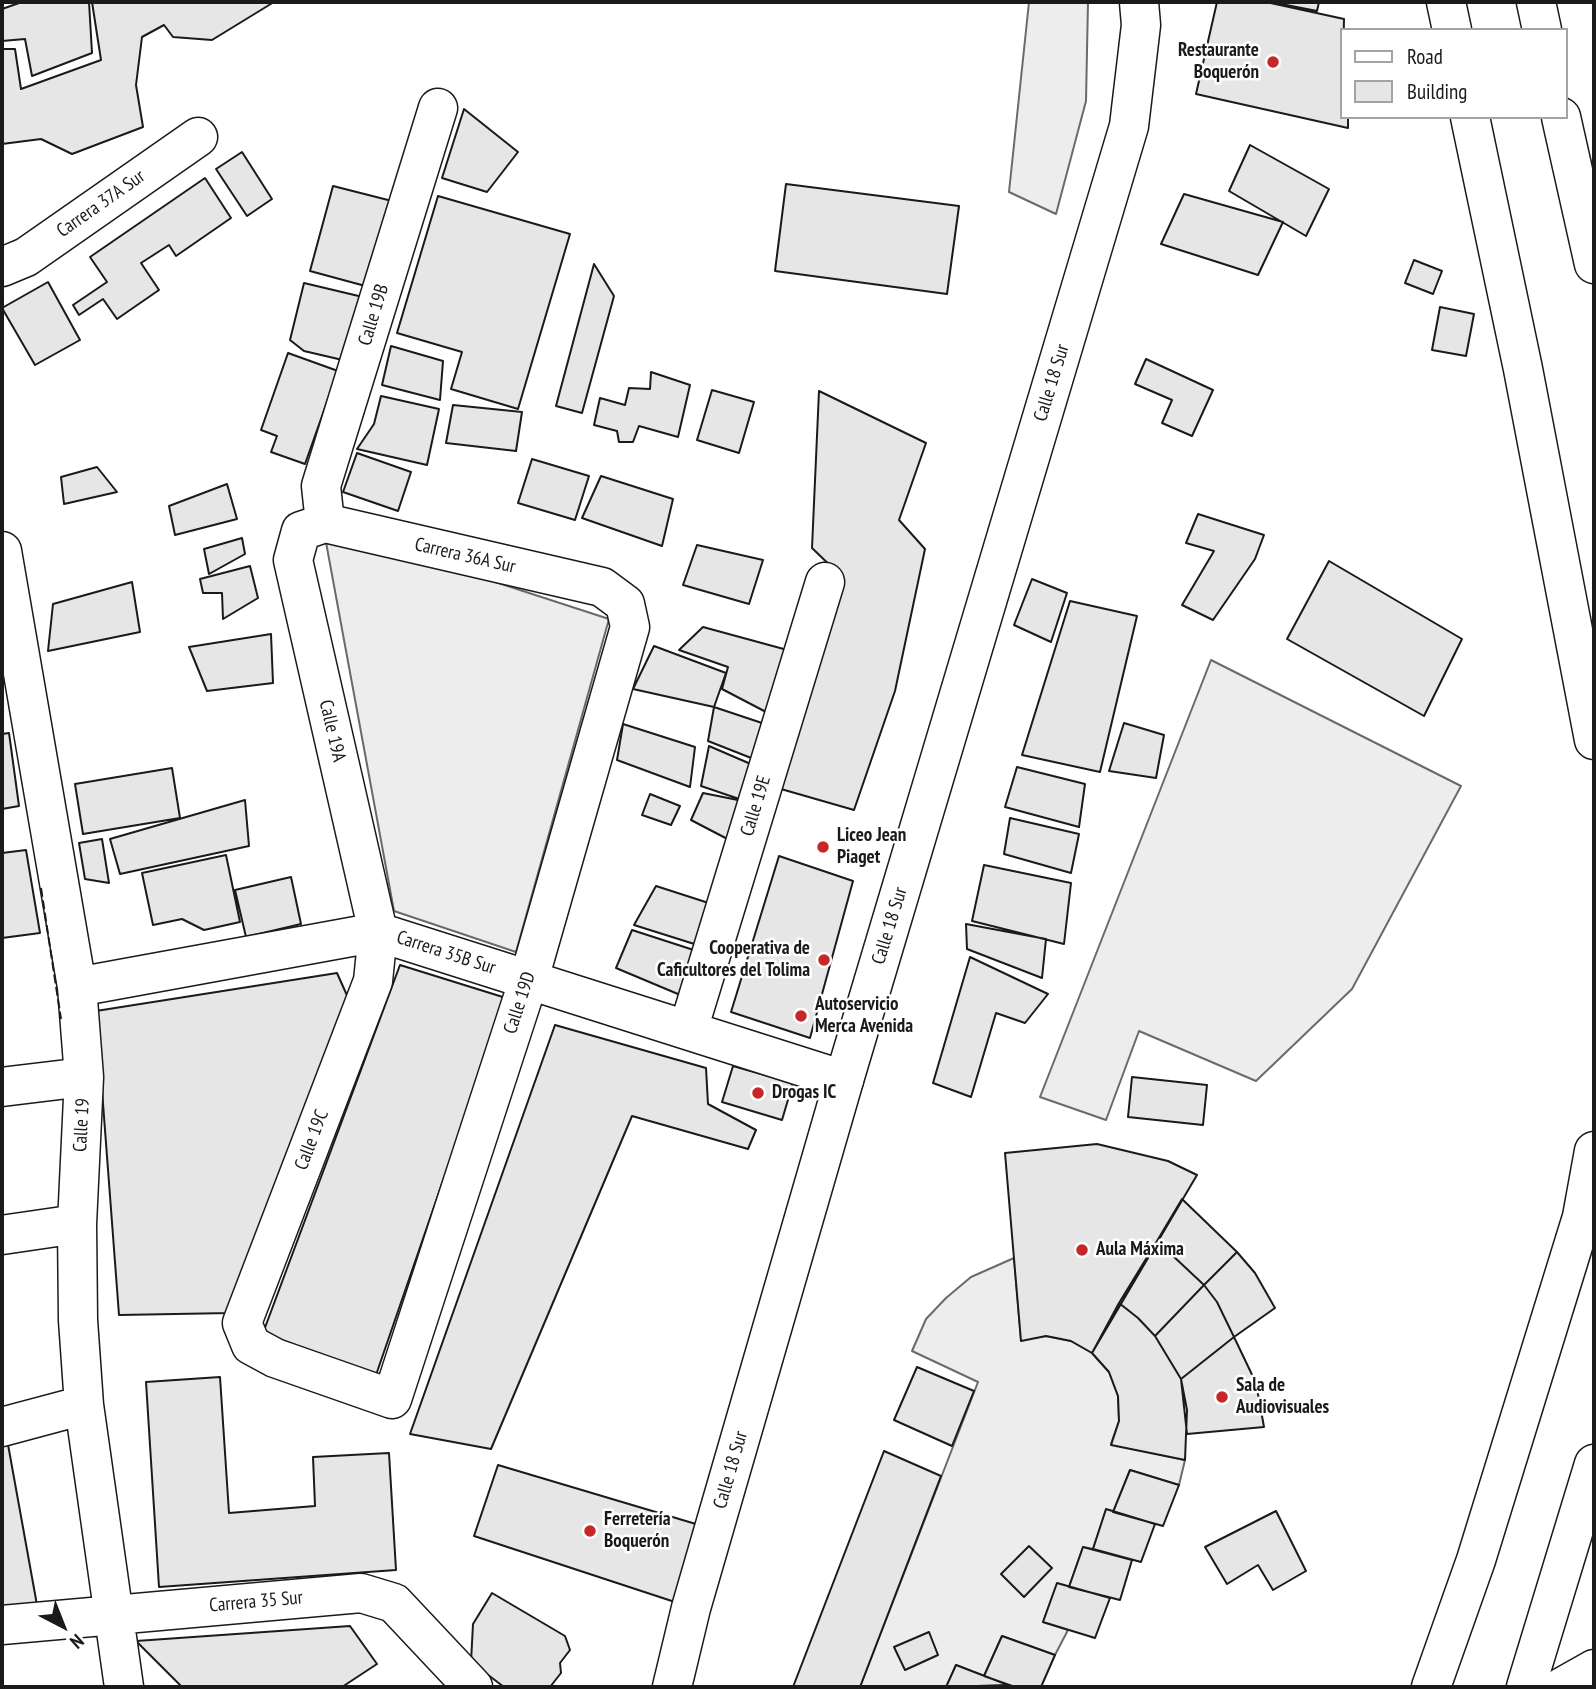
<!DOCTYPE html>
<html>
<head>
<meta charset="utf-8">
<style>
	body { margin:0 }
	#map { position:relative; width:1596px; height:1689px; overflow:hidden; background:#fff; font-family:"PT Sans Narrow",sans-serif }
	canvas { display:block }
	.frame { position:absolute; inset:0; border:4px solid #1a1a1a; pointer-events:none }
	.legend { position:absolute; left:1340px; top:28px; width:228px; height:91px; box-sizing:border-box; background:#fff; border:2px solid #a3a3a3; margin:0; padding:9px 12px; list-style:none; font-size:21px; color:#1a1a1a }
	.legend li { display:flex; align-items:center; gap:14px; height:35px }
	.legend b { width:35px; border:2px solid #a3a3a3 }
	.north { position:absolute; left:28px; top:1591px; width:70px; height:70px; -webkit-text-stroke:5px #fff; paint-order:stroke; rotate:138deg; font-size:19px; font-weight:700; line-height:28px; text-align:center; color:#1a1a1a }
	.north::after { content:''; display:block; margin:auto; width:24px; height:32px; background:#1a1a1a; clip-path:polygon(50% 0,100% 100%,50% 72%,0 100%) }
</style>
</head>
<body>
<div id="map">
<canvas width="1596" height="1689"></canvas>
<div class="frame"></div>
<ul class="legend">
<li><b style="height:9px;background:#fff"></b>Road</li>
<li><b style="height:19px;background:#e6e6e6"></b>Building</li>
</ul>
<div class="north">N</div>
</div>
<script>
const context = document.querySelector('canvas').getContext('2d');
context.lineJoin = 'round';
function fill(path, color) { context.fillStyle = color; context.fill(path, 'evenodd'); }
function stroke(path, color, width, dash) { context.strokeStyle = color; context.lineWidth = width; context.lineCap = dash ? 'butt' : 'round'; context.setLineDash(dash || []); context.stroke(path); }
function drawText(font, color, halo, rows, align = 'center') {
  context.font = font + ' "PT Sans Narrow",sans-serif'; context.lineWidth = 5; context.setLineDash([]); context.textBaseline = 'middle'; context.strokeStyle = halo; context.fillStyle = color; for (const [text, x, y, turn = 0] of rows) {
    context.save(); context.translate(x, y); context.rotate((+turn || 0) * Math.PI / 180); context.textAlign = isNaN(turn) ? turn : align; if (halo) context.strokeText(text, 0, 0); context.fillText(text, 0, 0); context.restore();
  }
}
const built = new Path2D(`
	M1029,2H1088L1086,101L1056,214L1009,192Z
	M323,526L609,619L516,952L394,911Z
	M1211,660L1461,786L1352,989L1256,1081L1139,1031L1106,1120L1040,1097Z
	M1014,1258L1021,1340L1046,1336L1071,1341L1092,1353L1109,1372L1118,1396L1119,1421L1111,1444L1185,1460L1179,1485L1130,1470L1114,1512L1106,1510L1093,1549L1083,1547L1069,1587L1057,1584L1043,1622L1068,1630L1055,1655L1002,1636L984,1676L956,1665L947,1687H860L978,1382L912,1351L926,1319L946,1298L971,1277Z`);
const building = new Path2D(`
	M22,2H89L92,53L32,76L25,39L2,41V9Z
	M92,2H274L212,40L173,37L164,25L142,37L136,85L143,127L72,154L41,139L2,144V49H15L21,89L101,60Z
	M1217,2H1266L1344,19L1342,117H1348V128L1196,94Z
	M1271,2H1319L1317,11Z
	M464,109L518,152L487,192L442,178Z
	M1250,145L1329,189L1306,236L1229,191Z
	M242,152L272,199L247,216L216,169Z
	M205,178L231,218L176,256L169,245L141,263L159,290L117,319L103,299L79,315L73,305L107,282L90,257Z
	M786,184L959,206L947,294L775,271Z
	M333,186L392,201L369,287L310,271Z
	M1184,194L1283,222L1258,275L1161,244Z
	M438,196L570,234L518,409L451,389L462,352L397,333Z
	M1414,260L1442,271L1433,294L1405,283Z
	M594,264L614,296L582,413L556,406Z
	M48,282L80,340L35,365L2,308Z
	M304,283L367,298L351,362L304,351L290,340Z
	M1440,307L1474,314L1466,356L1432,350Z
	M391,346L443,361L440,400L382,385Z
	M288,353L338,371L305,464L271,452L277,436L261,430Z
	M1146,359L1213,390L1192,436L1162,423L1172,400L1135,384Z
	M651,372L690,385L678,437L639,426L633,442H619L617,431L594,425L600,398L625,405L629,388L650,389Z
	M712,390L754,402L739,453L697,440Z
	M819,391L926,443L899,520L925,549L895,691L854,810L781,789L839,574L812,548Z
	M381,396L439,409L427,465L357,449L374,424Z
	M453,405L522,412L516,451L446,443Z
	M357,453L411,472L398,511L343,492Z
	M532,459L589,476L575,520L518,503Z
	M97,467L117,492L64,504L61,477Z
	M601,476L673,499L662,546L582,518Z
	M227,484L237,519L175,535L169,506Z
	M1198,514L1264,535L1255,559L1213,620L1182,605L1214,551L1186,543Z
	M242,538L245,554L209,574L204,549Z
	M697,545L763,560L749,604L683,585Z
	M1329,561L1462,639L1424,716L1287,639Z
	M250,566L258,598L223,619L222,593H203L200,579Z
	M1032,579L1067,593L1051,642L1014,625Z
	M132,582L140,632L48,651L53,604Z
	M1070,601L1137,616L1100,772L1022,755Z
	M703,627L791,651L768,713L722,689L728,667L679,650Z
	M271,634L273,683L207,691L189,647Z
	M654,646L726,673L714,707L633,689Z
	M714,707L780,729L769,765L708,741Z
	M1124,723L1164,735L1156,778L1109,771Z
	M623,724L695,747L690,787L617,760Z
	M9,733L19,806L2,809V734Z
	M709,746L760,768L748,802L701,786Z
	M1017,767L1085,784L1079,827L1005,807Z
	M172,768L180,818L83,834L75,784Z
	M703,793L748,802L737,844L691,820Z
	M650,794L680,806L671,825L642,815Z
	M245,800L249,846L120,874L110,839Z
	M1010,818L1079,834L1071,873L1004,854Z
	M102,839L109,883L85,879L79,843Z
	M26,850L40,933L2,938V853Z
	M226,855L240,922L204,930L182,919L153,925L142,873Z
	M779,856L853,881L810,1038L731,1012Z
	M984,865L1071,883L1064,944L972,921Z
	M291,877L301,924L246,937L235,890Z
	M656,886L718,906L707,948L634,925Z
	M966,924L1046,939L1042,978L967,949Z
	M632,930L706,954L697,1002L616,968Z
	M970,957L1048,994L1025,1023L996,1013L971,1097L933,1083Z
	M400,965L506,998L376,1375L263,1333Z
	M337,973L354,1011L231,1313L119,1315L96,1011Z
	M555,1025L706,1068L708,1104L756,1130L748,1149L632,1116L491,1449L410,1434Z
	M733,1066L793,1083L782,1120L722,1102Z
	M1132,1077L1207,1085L1203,1125L1128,1117Z
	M1097,1144L1168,1161L1197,1175L1092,1353L1071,1341L1046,1336L1021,1341L1005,1153Z
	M1182,1199L1237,1252L1204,1285L1157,1241Z
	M1157,1241L1204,1285L1155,1336L1138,1318L1119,1303Z
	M1237,1252L1255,1273L1275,1308L1234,1337L1217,1302L1204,1285Z
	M1204,1285L1217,1302L1234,1337L1181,1379L1155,1336Z
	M1119,1303L1138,1318L1155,1336L1181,1379L1187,1410L1185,1460L1111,1445L1119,1421L1118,1396L1109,1372L1092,1353Z
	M1234,1337L1256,1383L1264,1427L1187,1434L1181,1379Z
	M917,1367L974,1391L952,1446L894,1420Z
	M220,1377L229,1513L315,1506L313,1457L389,1453L396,1570L159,1587L146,1382Z
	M7,1439L37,1605L2,1609V1440Z
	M884,1451L941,1476L860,1687H793Z
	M498,1465L706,1527L684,1605L474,1536Z
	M1130,1470L1179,1485L1163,1526L1113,1512Z
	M1106,1509L1155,1524L1141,1562L1093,1549Z
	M1276,1511L1306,1571L1273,1590L1258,1565L1227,1584L1205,1547Z
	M1029,1546L1052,1568L1024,1597L1001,1574Z
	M1083,1547L1132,1560L1120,1600L1069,1587Z
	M1057,1583L1110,1598L1095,1638L1043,1622Z
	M492,1593L565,1636L570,1650L560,1663L561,1673L550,1687H504L471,1662L473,1624Z
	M350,1626L377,1664L342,1687H182L136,1641Z
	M929,1632L938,1655L905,1670L894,1647Z
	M1002,1636L1055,1655L1041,1687H1015L984,1676Z
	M956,1665L1008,1685L946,1687Z`);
const street = new Path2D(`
	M2,267L26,257L198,137
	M325,523L602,587L625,604L630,627L529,979L392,1399L275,1358L251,1345L242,1323L373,981L378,932L293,560L301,531Z
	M325,523L321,486L438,108
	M2,551L77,987L84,1077L77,1224L78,1320L84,1405L124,1687
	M77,987L378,932L844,1080
	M688,1030L825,582
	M2,1087L84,1077
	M2,1235L77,1224
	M2,1427L84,1405
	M2,1625L361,1593L394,1603L473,1687
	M1562,1687L1594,1669`);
const primary = new Path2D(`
	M672,1687L691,1608L844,1080L1129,126L1141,25L1139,2`);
const highway = new Path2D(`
	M1446,2L1452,30
	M1536,2L1542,30
	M1470,117L1523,369L1594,740
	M1561,117L1594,264
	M1431,1687L1476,1560L1582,1217L1594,1151
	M1526,1687L1594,1464`);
const fence = new Path2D(`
	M41,888L61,1019`);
const markers = [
	[1273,62,7,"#c62828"],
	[823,847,7,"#c62828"],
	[824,960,7,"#c62828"],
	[801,1016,7,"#c62828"],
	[758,1093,7,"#c62828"],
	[1082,1250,7,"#c62828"],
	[1222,1397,7,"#c62828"],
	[590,1531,7,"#c62828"]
];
const poiNames = [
	["Restaurante",1259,51,"right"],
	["Boquerón",1259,73,"right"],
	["Liceo Jean",837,836],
	["Piaget",837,858],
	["Cooperativa de",810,949,"right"],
	["Caficultores del Tolima",810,971,"right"],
	["Autoservicio",815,1005],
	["Merca Avenida",815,1027],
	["Drogas IC",772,1093],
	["Aula Máxima",1096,1250],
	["Sala de",1236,1386],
	["Audiovisuales",1236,1408],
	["Ferretería",604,1520],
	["Boquerón",604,1542]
];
const streetNames = [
	["Carrera 37A Sur",101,204,-35],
	["Calle 19B",374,315,-73],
	["Calle 18 Sur",1052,383,-73],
	["Carrera 36A Sur",465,556,13],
	["Calle 19A",332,731,77],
	["Calle 19E",756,806,-73],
	["Calle 18 Sur",890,926,-73],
	["Carrera 35B Sur",446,953,18],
	["Calle 19D",520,1003,-72],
	["Calle 19",82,1125,-87],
	["Calle 19C",312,1140,-69],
	["Calle 18 Sur",731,1470,-74],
	["Carrera 35 Sur",256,1602,-5]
];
fill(built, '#ededed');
stroke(built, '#6a6a6a', 2);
fill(building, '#e6e6e6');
stroke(building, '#1a1a1a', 2);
stroke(street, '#1a1a1a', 41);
stroke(primary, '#1a1a1a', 41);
stroke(highway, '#1a1a1a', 41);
stroke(street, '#fff', 38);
stroke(primary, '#fff', 38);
stroke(highway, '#fff', 38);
stroke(fence, '#1a1a1a', 2, [9, 3.5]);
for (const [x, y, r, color] of markers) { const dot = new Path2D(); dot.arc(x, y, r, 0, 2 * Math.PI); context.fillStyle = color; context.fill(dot); stroke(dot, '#fff', 2.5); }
drawText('bold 19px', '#1a1a1a', '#fff', poiNames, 'left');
drawText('19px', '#1a1a1a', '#fff', streetNames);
</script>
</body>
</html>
